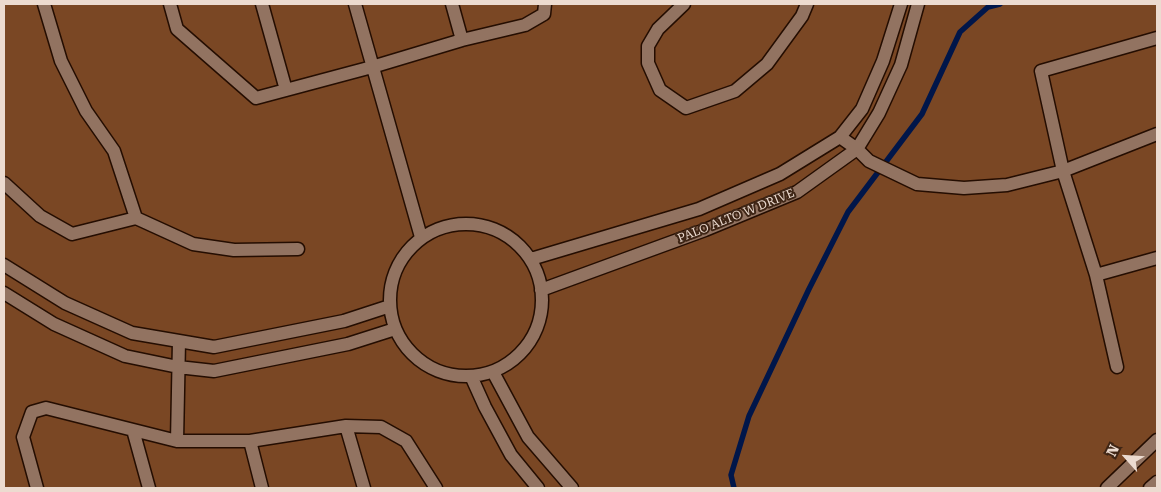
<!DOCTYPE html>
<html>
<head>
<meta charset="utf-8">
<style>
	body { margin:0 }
	#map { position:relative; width:1161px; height:492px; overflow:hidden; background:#3e2515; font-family:"Roboto Serif",serif }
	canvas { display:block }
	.frame { position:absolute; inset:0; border:5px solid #ecdbd0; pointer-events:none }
	.north { position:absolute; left:1101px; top:432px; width:50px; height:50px; -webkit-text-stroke:4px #3e2515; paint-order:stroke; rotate:296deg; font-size:14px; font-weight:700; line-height:20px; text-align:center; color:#ecdbd0 }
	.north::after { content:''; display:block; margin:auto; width:18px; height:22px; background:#ecdbd0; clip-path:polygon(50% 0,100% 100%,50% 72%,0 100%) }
</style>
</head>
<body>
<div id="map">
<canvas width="1161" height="492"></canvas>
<div class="frame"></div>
<div class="north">N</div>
</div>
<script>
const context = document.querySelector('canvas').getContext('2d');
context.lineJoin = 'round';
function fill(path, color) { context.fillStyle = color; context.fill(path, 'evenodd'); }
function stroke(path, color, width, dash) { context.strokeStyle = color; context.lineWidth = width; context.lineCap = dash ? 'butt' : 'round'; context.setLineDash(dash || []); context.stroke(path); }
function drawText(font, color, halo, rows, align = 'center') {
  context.font = font + ' "Roboto Serif",serif'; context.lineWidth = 4; context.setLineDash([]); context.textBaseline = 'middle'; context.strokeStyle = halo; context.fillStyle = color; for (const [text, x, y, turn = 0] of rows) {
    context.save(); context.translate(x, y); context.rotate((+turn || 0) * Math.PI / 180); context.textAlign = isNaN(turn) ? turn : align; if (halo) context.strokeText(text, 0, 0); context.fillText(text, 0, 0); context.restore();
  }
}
const green = new Path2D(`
	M4,4H1157V488H4Z`);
const stream = new Path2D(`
	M734,488L731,475L749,416L809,289L848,212L922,114L960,32L988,7L1000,4`);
const street = new Path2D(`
	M44,4L61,61L86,111L114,151L136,218
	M170,4L177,29L256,98L372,67L462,40L525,25L544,14L545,4
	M262,4L286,90
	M355,4L421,237
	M452,4L462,40
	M684,4L658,29L648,46V63L660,90L686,108L735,91L767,64L802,16L807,4
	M840,137L857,149L869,161L917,184L964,188L1007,185L1063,171L1157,134
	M4,183L40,216L72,234L136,218L193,244L234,250L298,249
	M390 300a76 76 0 1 1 152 0a76 76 0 1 1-152 0Z
	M531,259L699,209L780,174L840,137L862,109L883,61L901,4
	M4,265L65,303L132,333L214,347L344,321L390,306
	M1096,275L1157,258
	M541,290L705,230L797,192L857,149L879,113L901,65L918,4
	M4,293L54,324L125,356L178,367L214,371L348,344L395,329
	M1117,367L1096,275L1063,171L1041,71L1157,38
	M493,372L528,437L572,488
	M471,376L485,407L511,455L538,488
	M133,430L149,488
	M177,441H250L346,426
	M250,441L262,488
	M37,488L23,437L32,412L46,408L177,441L179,341
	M364,488L346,426L381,427L406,441L436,488
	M1107,488L1157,440
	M1150,488L1157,482`);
const streetNames = [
	["PALO ALTO W DRIVE",736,216,-22]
];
fill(green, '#7a4724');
stroke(stream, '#00164a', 5.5);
stroke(street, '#240d01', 15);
stroke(street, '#927361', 12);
drawText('12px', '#ecdbd0', '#3e2515', streetNames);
</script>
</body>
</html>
